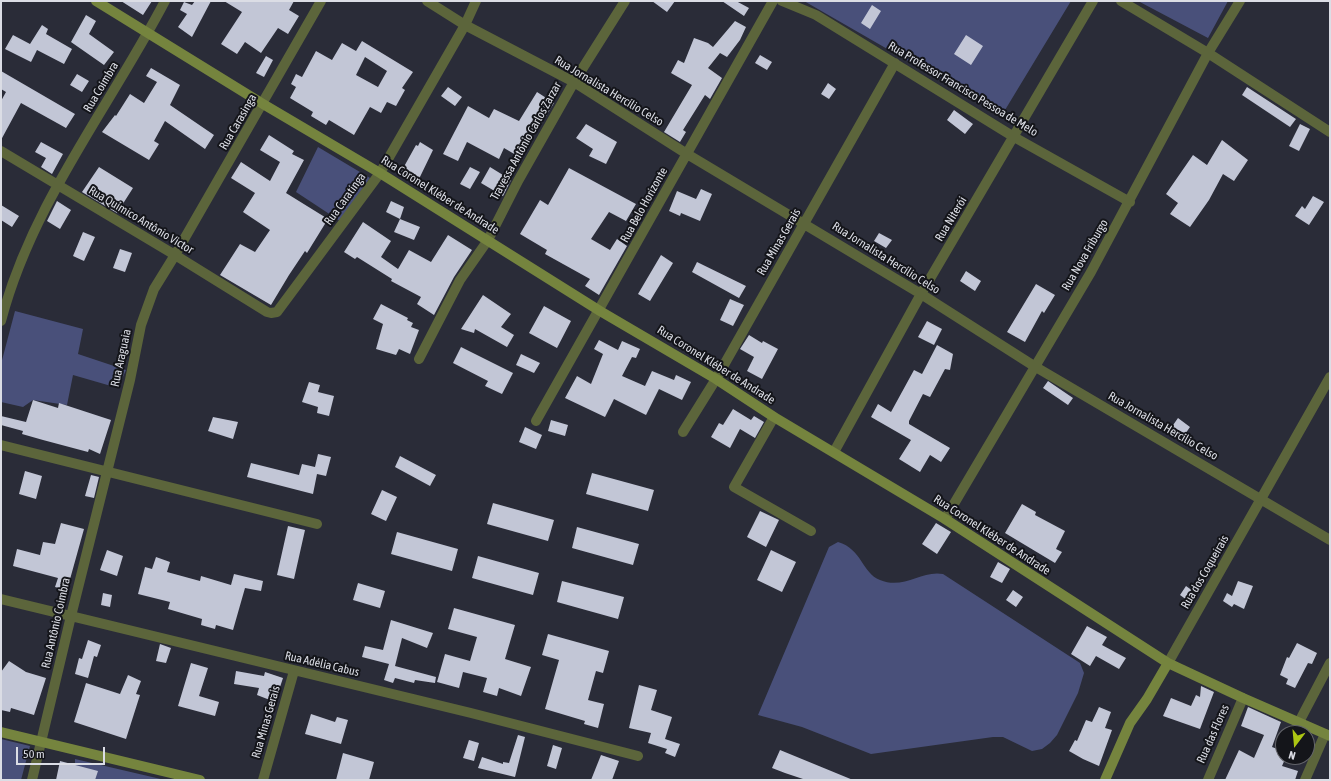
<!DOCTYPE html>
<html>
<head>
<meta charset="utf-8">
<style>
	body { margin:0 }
	#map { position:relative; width:1331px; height:781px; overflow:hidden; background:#2a2c38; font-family:"Asap Condensed",sans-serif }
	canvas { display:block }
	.frame { position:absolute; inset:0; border:2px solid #dbdde5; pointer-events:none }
	.north { position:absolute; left:1275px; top:725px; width:40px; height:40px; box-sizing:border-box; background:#14151a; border:1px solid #64656b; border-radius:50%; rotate:196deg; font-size:11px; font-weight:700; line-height:16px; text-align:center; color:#dbdde5 }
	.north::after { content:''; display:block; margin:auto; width:14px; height:18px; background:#acc613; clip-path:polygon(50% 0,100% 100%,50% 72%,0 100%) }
	.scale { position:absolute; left:16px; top:747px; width:89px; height:18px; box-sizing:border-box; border:2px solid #dbdde5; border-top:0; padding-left:5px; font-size:12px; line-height:14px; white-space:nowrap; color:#dbdde5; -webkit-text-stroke:3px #14151a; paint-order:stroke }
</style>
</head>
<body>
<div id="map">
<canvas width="1331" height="781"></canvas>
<div class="frame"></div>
<div class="north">N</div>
<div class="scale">50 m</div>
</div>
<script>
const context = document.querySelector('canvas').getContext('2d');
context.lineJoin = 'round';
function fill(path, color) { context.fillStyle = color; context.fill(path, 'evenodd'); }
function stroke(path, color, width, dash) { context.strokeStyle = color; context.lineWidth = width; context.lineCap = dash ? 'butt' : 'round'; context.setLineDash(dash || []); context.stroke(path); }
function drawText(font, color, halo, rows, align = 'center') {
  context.font = font + ' "Asap Condensed",sans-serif'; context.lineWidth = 4; context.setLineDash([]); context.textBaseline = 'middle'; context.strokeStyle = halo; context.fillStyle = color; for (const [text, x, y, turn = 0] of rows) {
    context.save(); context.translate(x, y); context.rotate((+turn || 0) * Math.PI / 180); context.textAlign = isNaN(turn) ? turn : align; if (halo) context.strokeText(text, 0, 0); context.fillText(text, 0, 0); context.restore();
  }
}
const green = new Path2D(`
	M804,1H1071L1002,115Z
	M1138,1H1228L1208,38Z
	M318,147L370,178L340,221L296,192Z
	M15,311L83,329L78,354L126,370L118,388L73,375L67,405L33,400L23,407L1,402V364Z
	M838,542C862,549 862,573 880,580C904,590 921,570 943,574L1080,663L1084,673L1078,693L1057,735L1050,743L1042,749L1032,751L1003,737H993L871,754L802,727L758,715L829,547Z
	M1,739L30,746L21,780H1Z
	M75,759L165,780H75Z`);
const building = new Path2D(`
	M121,1H152L143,15Z
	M195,1H211L192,37L178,27L187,14L180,10L184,2L192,5Z
	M224,1H294L289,10L299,16L288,34L278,28L261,53L245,42L237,54L221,44L242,12Z
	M652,1H675L667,12Z
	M722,1H736L749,8L744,16Z
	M872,5L881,11L870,29L861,23Z
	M86,15L96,21L89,34L114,52L104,65L71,42Z
	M735,21L746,27L740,40L727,57L720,53L708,68L722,78L710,99L705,95L683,130L686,132L680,142L664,132L692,85L671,73L678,60L684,63L694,38L708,43L713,47Z
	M42,25L48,29L46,34L72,49L64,64L37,50L31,62L5,49L13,35L30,44Z
	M966,35L983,46L971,65L954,54Z
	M362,41L413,72L402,88L405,90L396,106L387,102L381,113L370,107L354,135L329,120L326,125L311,116L313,112L290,98L296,87L291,84L296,74L302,77L316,51L332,60L342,43L356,51ZM365,57L387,71L378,87L356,75Z
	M760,55L772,62L767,70L755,63Z
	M266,56L273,60L264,77L256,73Z
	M151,68L180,85L170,105L214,135L205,149L165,121L154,141L159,144L149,160L102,132L115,115L116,116L130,94L144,103L157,82L146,76Z
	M1,71L75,114L66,128L21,103L1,140V101L6,92L1,89Z
	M77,74L89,81L82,92L70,85Z
	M828,83L836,89L829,99L821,94Z
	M448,87L462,97L455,106L441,96Z
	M1247,87L1296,119L1290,127L1242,95Z
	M537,92L554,103L535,134L529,130L516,155L504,148L499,159L467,142L458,161L443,154L468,106L489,118L494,109L519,121Z
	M954,110L973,124L965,134L947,120Z
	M586,124L617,142L606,164L589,156L593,149L576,138Z
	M1300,124L1310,129L1299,151L1289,146Z
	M269,135L294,151L292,154L304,160L286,193L328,219L307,253L305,251L289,275L271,305L220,275L240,244L255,252L270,230L243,212L255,193L231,178L241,162L270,181L280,162L260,150Z
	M1222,140L1248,160L1234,181L1223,174L1209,200L1190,227L1170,214L1178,203L1166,194L1193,155L1207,165Z
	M41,142L63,154L52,174L41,167L46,158L35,152Z
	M420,142L433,150L418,181L401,172L416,145L418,146Z
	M99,167L133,188L117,213L82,192Z
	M470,167L480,172L470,189L460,184Z
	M490,167L511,180L503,196L481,183Z
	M569,168L636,204L626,221L609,212L591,239L610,250L617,239L627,246L599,295L585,286L590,279L545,254L547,250L520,234L540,200L548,205Z
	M701,189L712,194L700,221L681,213L680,216L669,211L677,191L696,199Z
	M1313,196L1324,202L1309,225L1295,216L1302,206L1305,209Z
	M57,201L71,210L60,229L47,221Z
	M391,201L404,207L400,219L386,212Z
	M1,205L19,216L12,227L1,220Z
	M400,219L420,227L414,240L394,232Z
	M363,222L391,241L381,257L398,269L409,250L431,262L448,235L472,250L454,277L434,315L417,304L421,297L391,281L392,279L357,257L355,259L344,252Z
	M83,232L95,237L84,261L73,256Z
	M879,233L892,240L886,248L874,241Z
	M120,249L132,253L125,272L113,268Z
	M661,255L673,263L650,301L638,294Z
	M697,262L746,286L739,298L692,272Z
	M966,271L981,281L975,291L960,281Z
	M1036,284L1055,295L1044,313L1042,311L1025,342L1007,332Z
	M483,295L511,314L501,327L514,335L507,347L475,329L474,333L461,329Z
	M730,299L744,305L733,326L720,320Z
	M381,304L408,318L407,320L413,323L411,327L419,330L410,354L399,349L396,355L376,349L383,324L373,319Z
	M544,306L571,321L557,348L529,333Z
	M927,321L942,329L934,345L918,337Z
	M749,335L762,343L763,341L778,349L762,379L747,371L754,357L740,349Z
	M599,340L618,350L622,341L640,349L636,358L632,357L622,376L645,386L652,371L674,380L676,375L691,382L682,400L659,389L646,415L614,399L605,417L565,398L577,376L591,384L603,354L594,349Z
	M937,345L953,354L950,370L945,369L930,397L923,394L909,421V424L950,448L941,462L930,455L920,472L899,459L911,440L871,417L878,404L891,412L914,370L922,374Z
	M461,347L513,373L502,394L485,386L488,381L453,363Z
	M521,354L540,363L534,373L516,365Z
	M1048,381L1073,398L1068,405L1043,388Z
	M309,382L320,385L318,392L334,396L329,416L317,413L318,407L302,402Z
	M33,400L58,408L59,403L111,420L100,454L89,449L88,452L43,440L22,434L23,431L1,425V416L26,422Z
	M733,409L751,420L754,416L764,422L755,438L740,429L730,448L711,437L719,423L723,425Z
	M213,417L238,422L233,439L208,431Z
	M1178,418L1190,427L1183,437L1171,428Z
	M551,420L568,425L565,436L548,431Z
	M525,427L542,435L536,449L519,442Z
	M318,454L331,457L326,476L317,474L313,494L247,477L251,463L299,475L302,464L315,467Z
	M400,456L436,475L430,486L395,467Z
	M25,471L42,476L36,499L19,494Z
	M592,473L654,490L648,511L586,494Z
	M91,475L99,477L94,498L85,496Z
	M382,490L397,497L386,521L371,514Z
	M493,503L554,520L548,541L487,524Z
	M1022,504L1036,512L1035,515L1065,531L1056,549L1062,552L1055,563L1005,533Z
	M760,511L779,520L766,547L747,537Z
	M61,523L84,529L67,590L55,587L58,578L13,566L17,549L40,555L43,542L55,544Z
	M936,523L951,532L937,554L922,544Z
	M288,526L305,530L294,579L277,575Z
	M577,527L639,544L633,565L572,548Z
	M397,532L458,549L452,571L391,554Z
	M107,550L123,556L117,576L100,570Z
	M771,550L796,562L782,592L757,580Z
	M478,556L539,573L533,595L472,578Z
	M156,557L170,562L167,572L200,581L201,576L231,585L234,574L263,581L261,591L245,588L233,630L216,625L215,629L201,625L202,619L168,609L170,602L138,594L145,567L152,569Z
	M998,562L1010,569L1002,583L990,577Z
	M562,581L624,597L618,619L557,602Z
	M1238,581L1253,586L1244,609L1234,604L1232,607L1223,601L1227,593L1232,596Z
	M358,583L385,591L380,608L353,600Z
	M1186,586L1197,594L1191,603L1180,595Z
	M1013,590L1023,597L1016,607L1006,600Z
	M103,593L112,595L110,607L101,605Z
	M454,608L515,625L505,659L531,667L521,696L499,688L497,696L483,692L487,678L463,672L459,688L437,682L445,654L470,661L477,637L448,629Z
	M391,620L433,633L427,648L402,638L395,666L436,677L435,683L415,680L414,683L395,678L393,683L384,680L389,664L362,657L365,646L383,650Z
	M1087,626L1107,637L1102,645L1126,658L1119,669L1096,656L1090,666L1071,654Z
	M548,634L609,651L603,673L596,671L588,700L604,704L598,728L584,724L585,721L545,709L559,660L542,655Z
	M88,640L101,645L97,657L94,656L88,678L75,674L79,658L82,659Z
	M1297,643L1317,653L1312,664L1308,663L1295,688L1286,684L1288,679L1280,675L1287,657L1289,658Z
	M160,644L171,648L166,663L156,661Z
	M9,661L26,672L46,678L34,715L11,708L10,712L1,710V672Z
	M191,663L208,668L199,696L219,702L215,716L178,706Z
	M236,671L264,676L265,672L283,678L275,702L257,695L259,688L234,684Z
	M128,675L141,681L136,694L140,695L126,739L74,722L86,683L120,694Z
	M639,685L657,690L651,710L672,717L665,739L680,744L675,757L665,753L667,749L648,743L651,733L629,728Z
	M1201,686L1214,692L1200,729L1163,716L1171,698L1191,706L1196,695L1200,697Z
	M1099,707L1111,712L1105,728L1112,730L1099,766L1083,759L1069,751L1075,740L1077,741L1086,720L1092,722Z
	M1248,707L1281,722L1272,747L1283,751V757H1286L1282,766L1298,771L1295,780H1225L1239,750L1254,758L1264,735L1241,726Z
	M311,714L335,722L337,717L348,720L341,744L305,734Z
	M518,735L525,737L515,777L478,768L482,757L503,764V762L509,763Z
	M469,740L479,743L474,761L463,758Z
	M553,745L562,748L556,769L547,766Z
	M780,750L853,780H806L785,773L772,768Z
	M343,753L374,762L369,780H336Z
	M601,755L619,761L612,780H591Z
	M60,761L98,771L95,780H56Z`);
const street = new Path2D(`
	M427,1L465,25L574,82L687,154L921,294L1034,366L1330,540
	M782,1L816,15L1014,137L1130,202
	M1121,1L1208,53L1330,132
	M1,151L175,255L267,312L271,313L277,312L380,173L465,25L476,1
	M1,321C32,203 109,108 165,1
	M419,359L460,280L488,240L518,181L574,82L625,1
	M774,417L734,487L811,531
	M536,421L773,1
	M683,432L716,379L895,63
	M1,445L317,524
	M834,452L921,294L1093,1
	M945,519L1091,272L1208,53L1240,1
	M1,599L471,713L638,756
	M1168,663L1330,377
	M1299,722L1330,663
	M32,780L71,616L130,380L141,325L154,289L175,255L321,1
	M263,780L294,671
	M1208,780L1243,698
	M1305,780L1325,734`);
const secondary = new Path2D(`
	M96,1L263,104L380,173L600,311L716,379L774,417L945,519L1168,663L1243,698L1330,736
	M1,732L200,780
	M1105,780L1130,723L1147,699L1168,663`);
const streetNames = [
	["Rua Coimbra",101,87,-59],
	["Rua Professor Francisco Pessoa de Melo",963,89,31],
	["Rua Jornalista Hercílio Celso",609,91,31],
	["Rua Carasinga",238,122,-60],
	["Travessa Antônio Carlos Zarzar",526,141,-61],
	["Rua Coronel Kléber de Andrade",440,195,32],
	["Rua Caratinga",345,199,-54],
	["Rua Belo Horizonte",644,205,-61],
	["Rua Niterói",951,219,-59],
	["Rua Químico Antônio Victor",141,220,31],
	["Rua Minas Gerais",779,242,-60],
	["Rua Nova Friburgo",1085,255,-60],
	["Rua Jornalista Hercílio Celso",886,258,32],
	["Rua Araguaia",121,358,-78],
	["Rua Coronel Kléber de Andrade",716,365,32],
	["Rua Jornalista Hercílio Celso",1163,426,30],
	["Rua Coronel Kléber de Andrade",992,535,33],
	["Rua dos Coqueirais",1205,572,-60],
	["Rua Antônio Coimbra",56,623,-77],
	["Rua Adélia Cabus",322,664,13],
	["Rua Minas Gerais",266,722,-74],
	["Rua das Flores",1213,734,-66]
];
fill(green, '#49507a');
fill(building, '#c2c6d6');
stroke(street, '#5c653b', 10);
stroke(secondary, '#75843e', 10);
drawText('12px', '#dbdde5', '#14151a', streetNames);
</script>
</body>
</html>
